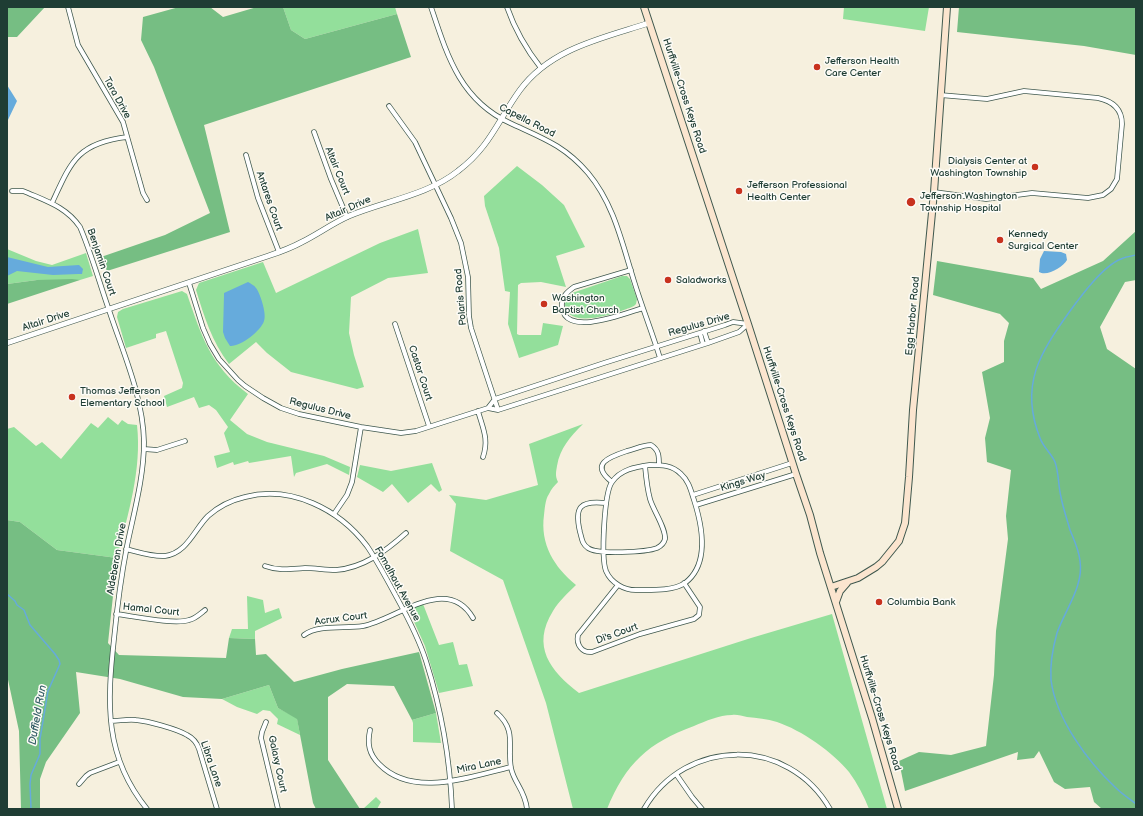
<!DOCTYPE html>
<html>
<head>
<meta charset="utf-8">
<style>
	body { margin:0 }
	#map { position:relative; width:1143px; height:816px; overflow:hidden; background:#f6f0de; font-family:"Balsamiq Sans",sans-serif }
	canvas { display:block }
	.frame { position:absolute; inset:0; border:8px solid #1f3d34; pointer-events:none }
</style>
</head>
<body>
<div id="map">
<canvas width="1143" height="816"></canvas>
<div class="frame"></div>
</div>
<script>
const context = document.querySelector('canvas').getContext('2d');
context.lineJoin = 'round';
function fill(path, color) { context.fillStyle = color; context.fill(path, 'evenodd'); }
function stroke(path, color, width, dash) { context.strokeStyle = color; context.lineWidth = width; context.lineCap = dash ? 'butt' : 'round'; context.setLineDash(dash || []); context.stroke(path); }
function drawText(font, color, halo, rows, align = 'center') {
  context.font = font + ' "Balsamiq Sans",sans-serif'; context.lineWidth = 3; context.setLineDash([]); context.textBaseline = 'middle'; context.strokeStyle = halo; context.fillStyle = color; for (const [text, x, y, turn = 0] of rows) {
    context.save(); context.translate(x, y); context.rotate((+turn || 0) * Math.PI / 180); context.textAlign = isNaN(turn) ? turn : align; if (halo) context.strokeText(text, 0, 0); context.fillText(text, 0, 0); context.restore();
  }
}
const green = new Path2D(`
	M283,7H395L397,14L305,39L291,30Z
	M844,7H929L925,31L843,19Z
	M517,166L542,185L564,205L585,247L556,256L566,287L541,282L521,283L518,285L517,334L519,335H541L543,323L563,326L558,345L519,358L508,324L510,292L505,291L499,248L485,206L484,196Z
	M418,229L428,273L388,278L351,297L349,333L354,355L364,387L357,389L291,372L267,353L256,342L229,364C212,342 204,316 196,290L199,283L263,262L276,293L380,243Z
	M7,249L36,261L52,265L86,253L93,276L80,280H37L7,284Z
	M622,276H627L630,279L637,299L636,304L634,306C621,312 573,329 566,309C563,302 567,297 572,293Z
	M182,291L187,294C202,337 210,365 248,394L230,420L247,434L267,442L324,456L350,467L349,475L327,464L296,473L294,477L291,456L249,463L248,461L234,465L233,462L217,468L214,456L230,452L224,433L228,427L216,410L209,405L199,408L194,397L167,407L164,396L182,388L183,383L166,331L156,334V338L126,348L117,317L118,312L123,309Z
	M108,417L118,425L122,420L128,424L137,425C142,470 128,514 117,558L57,550L20,522L7,520V429L14,427L36,446L42,442L61,459L91,423L98,428Z
	M583,424C570,437 560,448 557,466C556,472 555,476 558,482C555,485 551,489 549,494C545,500 545,508 544,515C540,544 554,567 576,585C568,593 559,601 553,611C531,646 550,671 579,693L751,638L832,614L887,809H869C864,796 857,783 849,772C833,752 801,730 777,722C767,719 757,718 747,717C742,716 736,714 732,715C719,715 706,721 694,726C648,743 626,763 607,809H573L546,703L503,580L450,551L456,504L449,495L486,500L538,485L529,444Z
	M432,463L442,490L439,492L431,484L408,503L392,484L383,492L357,477L360,465L391,471Z
	M247,596L263,600L265,613L279,608L282,618L255,631V639L229,638L232,629H248Z
	M423,604L439,645L453,642L459,665L467,664L473,686L439,693L425,646L411,615L413,608Z
	M269,685L278,708L297,718L300,735L277,724L278,719L270,711L263,710L257,714L237,707L222,699Z
	M436,713L441,743L413,742V723L412,720Z
	M376,797L381,802L377,809H363Z`);
const forest = new Path2D(`
	M7,7H45L17,37H7Z
	M179,7H210L223,17L257,7H283L291,30L305,39L397,14L411,57L204,125L230,232L107,271L101,257L165,235L210,213L154,67L141,40L143,17Z
	M959,7H1136V55L1084,46L957,32Z
	M1136,231V280L1125,282L1100,327L1107,349L1136,369V809H1102L1094,802L1090,787L1065,789L1054,782L1039,751L1034,758L1017,760L1018,752L905,791L899,761L919,752L951,755L986,746L994,675L996,631L1008,539L1006,516L1011,470L987,462L985,438L990,418L982,372L1004,362V341L1009,323L1000,314L933,295L937,261L1033,278L1041,289L1103,261Z
	M72,279L80,280L7,304V284L37,280Z
	M7,520L20,522L57,550L117,558L108,643L119,655L226,658L229,638L255,639L256,655L266,654L294,682L342,669L419,652L436,713L412,720L394,686L347,684L328,697V760L360,809H316L313,803L297,719L278,708L269,685L222,699L183,697L120,679L76,672L80,713L46,762L40,779V809H21L19,731L7,675Z`);
const water = new Path2D(`
	M7,85L17,101L7,122Z
	M1044,251L1061,252L1066,254L1067,260C1063,267 1047,277 1039,272L1040,259Z
	M7,257L48,267L79,265L83,269L82,274H78L53,275L17,271L7,276Z
	M248,282C251,284 254,285 256,288C260,293 267,314 264,321C261,331 240,347 230,346L225,338L223,332L224,295V293Z`);
const stream = new Path2D(`
	M1136,255C1131,256 1125,257 1121,259C1103,266 1081,296 1070,311C1040,353 1019,385 1040,438C1043,447 1051,453 1055,462C1059,473 1058,485 1061,497C1063,508 1067,519 1070,530C1074,540 1079,550 1080,561C1084,586 1065,610 1057,633C1053,647 1050,665 1051,680C1056,719 1088,762 1116,788C1122,794 1130,799 1136,804
	M7,594L15,601L17,605L24,610L30,625L55,654L59,660L60,664L48,691L40,739V754L31,775L30,784L31,809`);
const minor = new Path2D(`
	M68,7L78,45L123,122L143,193L147,200
	M431,7C447,55 460,100 510,123C542,138 564,145 588,173C614,204 622,243 634,281C642,307 652,332 660,358
	M507,7C515,30 526,49 541,68
	M389,106L415,142L451,218L461,243L468,277L469,316L471,328L498,410
	M314,132L331,179L347,217
	M246,155L258,198L279,252
	M12,191H23L28,193C49,202 67,208 80,227C92,255 100,285 110,313C124,355 143,397 144,442C144,477 134,512 127,546C121,577 117,608 114,639C107,703 104,756 147,809
	M934,192L986,199L1032,193L1088,198L1103,195L1111,189L1117,179L1122,124C1122,109 1112,101 1098,98L1024,91L987,99L940,95
	M52,203C71,162 77,143 127,137
	M631,270L574,287C567,292 561,297 562,307C565,338 626,313 643,308
	M189,283L203,328L210,344L219,359L238,380L245,386L263,398L281,408L299,414L361,427L401,433L416,431L488,408L498,410L708,343L739,332L748,324
	M395,324L429,426
	M704,331L708,343
	M700,333L703,344
	M488,408L495,399L604,363L725,325L733,322L748,324
	M478,411C483,429 489,439 483,457
	M144,449L157,450L185,441
	M650,465C662,465 672,465 681,474C689,481 691,491 694,500C702,525 710,564 685,583C673,591 652,590 638,590C625,591 611,583 606,571C601,558 604,493 612,482C621,469 636,467 650,465Z
	M612,482C589,464 609,457 627,451C635,449 643,445 651,445C659,450 659,456 659,465
	M693,495L792,463
	M606,503C580,500 574,507 580,532C582,539 582,544 588,548C597,555 647,552 657,548C661,546 664,543 665,539C666,528 653,510 650,499C647,488 646,477 645,466
	M696,505L796,474
	M334,514L347,495L352,482L361,427
	M126,549C138,552 153,557 165,556C187,553 194,530 208,516C218,507 232,500 245,497C291,485 339,509 367,546C378,562 387,580 397,598C408,618 419,639 426,661C441,708 450,759 452,809
	M265,566C278,571 291,569 305,568C315,568 325,570 336,570C363,568 386,551 406,533
	M618,585L578,635C576,645 582,653 592,652L640,634L694,619L699,615L700,607L684,583
	M116,614C133,616 174,625 189,620C195,619 200,614 205,610
	M304,635C318,624 345,629 363,626C396,620 447,573 473,618
	M497,713C517,731 507,746 511,768C514,783 525,790 527,809
	M111,721C119,721 127,719 136,720C148,721 177,729 187,735C193,738 197,743 199,749L217,809
	M266,722L262,732L261,738L278,809
	M370,730C367,744 369,754 379,764C413,799 471,776 511,767
	M676,774L692,797L702,809
	M79,784L86,776L90,773L119,762
	M644,809C686,737 788,736 830,809`);
const tertiary = new Path2D(`
	M7,343L268,256C280,252 291,248 302,242C318,234 333,223 349,216C385,201 428,195 458,171C490,147 498,120 520,90C551,48 603,38 649,23`);
const secondary = new Path2D(`
	M644,7L748,324L796,474L810,515L820,553L872,718L898,809
	M831,587L858,578L876,567L882,562L899,541L905,523L909,477L913,410L934,192L947,7
	M836,602L840,591L847,583`);
const markers = [
	[817,67,4,"#c8321e"],
	[1035,167,4,"#c8321e"],
	[739,191,4,"#c8321e"],
	[911,202,5,"#c8321e"],
	[1000,240,4,"#c8321e"],
	[668,280,4,"#c8321e"],
	[544,304,4,"#c8321e"],
	[72,397,4,"#c8321e"],
	[879,602,4,"#c8321e"]
];
const poiNames = [
	["Jefferson Health",825,61],
	["Care Center",825,73],
	["Dialysis Center at",1027,161,"right"],
	["Washington Township",1027,173,"right"],
	["Jefferson Professional",747,185],
	["Health Center",747,197],
	["Jefferson Washington",920,196],
	["Township Hospital",920,208],
	["Kennedy",1008,234],
	["Surgical Center",1008,246],
	["Saladworks",676,280],
	["Washington",552,298],
	["Baptist Church",552,310],
	["Thomas Jefferson",80,391],
	["Elementary School",80,403],
	["Columbia Bank",887,602]
];
const streetNames = [
	["Hurffville-Cross Keys Road",684,96,72],
	["Tara Drive",117,98,61],
	["Capella Road",527,121,27],
	["Altair Court",337,171,68],
	["Antares Court",269,201,71],
	["Altair Drive",348,209,-24],
	["Benjamin Court",101,262,71],
	["Polaris Road",461,297,-95],
	["Egg Harbor Road",913,316,-85],
	["Altair Drive",46,321,-18],
	["Regulus Drive",699,325,-16],
	["Castor Court",420,373,72],
	["Hurffville-Cross Keys Road",784,404,72],
	["Regulus Drive",320,409,14],
	["Kings Way",743,482,-17],
	["Aldeberan Drive",117,559,-80],
	["Fomalhaut Avenue",397,584,61],
	["Hamal Court",151,610,6],
	["Acrux Court",341,619,-7],
	["Di's Court",617,634,-20],
	["Hurffville-Cross Keys Road",880,713,73],
	["Libra Lane",211,764,71],
	["Galaxy Court",277,764,78],
	["Mira Lane",479,766,-12]
];
const waterNames = [
	["Duffield Run",38,715,-80]
];
fill(green, '#93df9b');
fill(forest, '#76be83');
fill(water, '#66abdc');
stroke(stream, '#66abdc', 1.5);
stroke(minor, '#3f584e', 5.5);
stroke(tertiary, '#3f584e', 6);
stroke(secondary, '#3f584e', 8);
stroke(minor, '#fff', 4);
stroke(tertiary, '#fff', 5);
stroke(secondary, '#fbe5cf', 6);
for (const [x, y, r, color] of markers) { const dot = new Path2D(); dot.arc(x, y, r, 0, 2 * Math.PI); context.fillStyle = color; context.fill(dot); stroke(dot, '#fdfcf7', 1.5); }
drawText('10px', '#1f3d34', '#fdfcf7', poiNames, 'left');
drawText('10px', '#1f3d34', '#fdfcf7', streetNames);
drawText('italic 11px', '#345e66', '#fdfcf7', waterNames);
</script>
</body>
</html>
